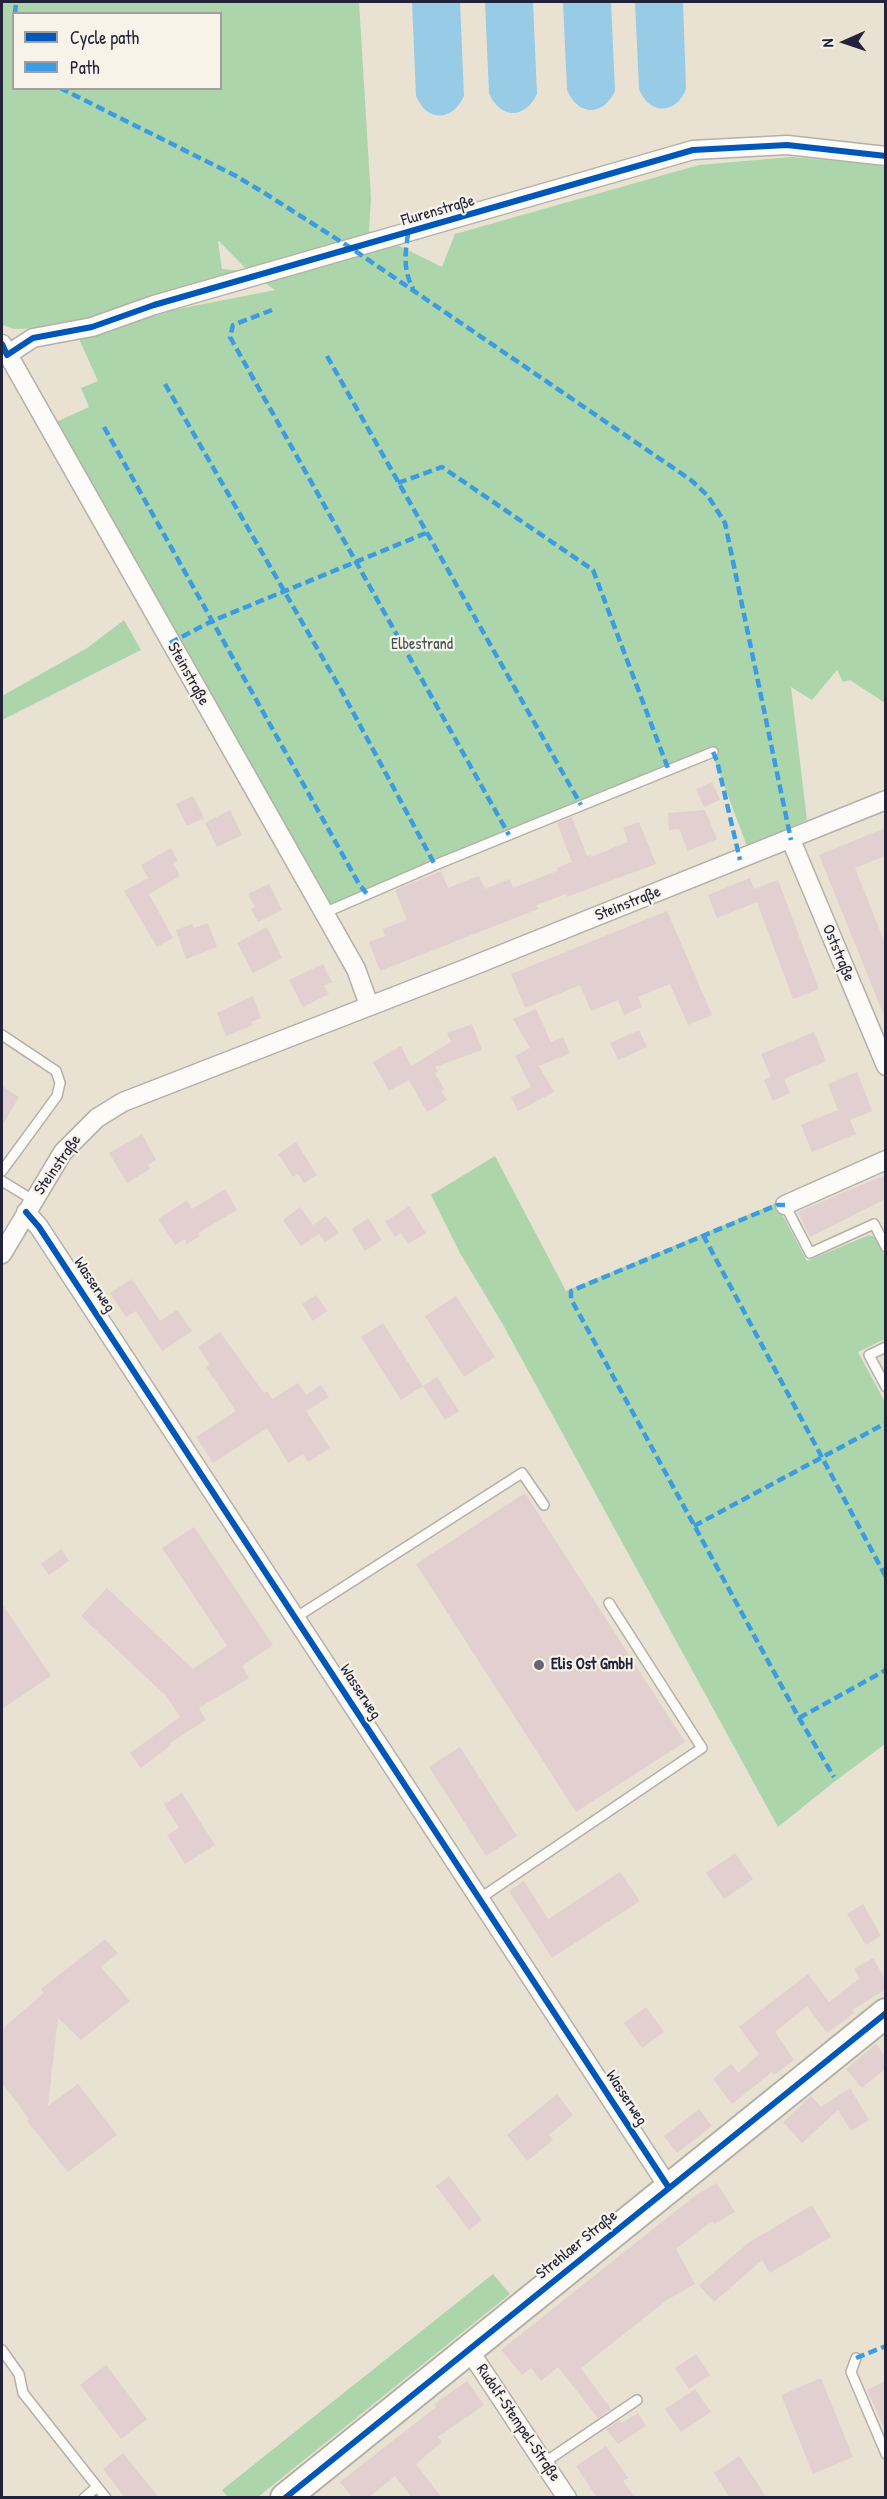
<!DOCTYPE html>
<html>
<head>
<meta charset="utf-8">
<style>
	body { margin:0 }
	#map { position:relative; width:887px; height:2499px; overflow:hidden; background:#e9e2d3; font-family:"Patrick Hand",sans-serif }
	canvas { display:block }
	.frame { position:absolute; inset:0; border:3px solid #22223b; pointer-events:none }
	.legend { position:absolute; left:12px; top:12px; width:210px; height:78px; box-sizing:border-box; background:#f7f3e8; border:2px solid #a29fa3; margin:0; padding:8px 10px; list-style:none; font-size:18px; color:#22223b }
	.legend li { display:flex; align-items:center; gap:12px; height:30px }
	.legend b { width:30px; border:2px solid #a29fa3 }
	.north { position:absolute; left:815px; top:12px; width:60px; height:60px; -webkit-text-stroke:4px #f7f3e8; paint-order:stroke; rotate:267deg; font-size:16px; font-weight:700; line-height:24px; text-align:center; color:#22223b }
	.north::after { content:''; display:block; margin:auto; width:21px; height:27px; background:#22223b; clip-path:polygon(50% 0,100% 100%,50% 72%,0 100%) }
</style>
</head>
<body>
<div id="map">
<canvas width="887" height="2499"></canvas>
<div class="frame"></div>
<ul class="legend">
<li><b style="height:8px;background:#0057b8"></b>Cycle path</li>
<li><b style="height:8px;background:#3c9ce2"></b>Path</li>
</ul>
<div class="north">N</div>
</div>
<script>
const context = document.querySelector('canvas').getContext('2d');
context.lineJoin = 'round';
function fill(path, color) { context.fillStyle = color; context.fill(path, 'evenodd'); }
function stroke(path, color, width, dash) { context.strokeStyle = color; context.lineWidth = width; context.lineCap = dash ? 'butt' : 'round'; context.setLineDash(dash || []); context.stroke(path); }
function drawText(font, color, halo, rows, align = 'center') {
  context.font = font + ' "Patrick Hand",sans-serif'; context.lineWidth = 4.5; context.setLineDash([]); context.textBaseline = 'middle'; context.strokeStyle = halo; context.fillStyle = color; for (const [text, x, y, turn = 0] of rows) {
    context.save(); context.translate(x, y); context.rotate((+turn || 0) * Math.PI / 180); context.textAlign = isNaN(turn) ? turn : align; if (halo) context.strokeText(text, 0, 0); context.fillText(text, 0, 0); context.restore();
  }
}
const green = new Path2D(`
	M2,2H359L371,199L369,231L442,267L455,234L699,165L791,157L885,165V703L850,680L843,682L837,670L812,700L791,687L807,820L747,846L713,756L332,912L54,423L89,407L81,388L98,381L79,339L173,310L275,290L248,271L62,328L14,329L2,325ZM14,14H220V88H14ZM218,241H219L248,271L222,269Z
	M124,620L141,650L2,720V696L87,648Z
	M495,1156L566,1291L776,1203L807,1261L869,1235L875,1237L885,1257V1339L858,1352L885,1402V1744L834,1782L778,1827L502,1323L460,1253L431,1195Z
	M493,2274L510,2294L258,2497H228L222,2490Z`);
const water = new Path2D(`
	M412,2H460L464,96C452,122 427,122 416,96Z
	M485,2H533L537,94C525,120 500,119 489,93Z
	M563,2H611L615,91C603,117 578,116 567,90Z
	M635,2H683L686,89C676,115 649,115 639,89Z`);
const building = new Path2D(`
	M712,782L720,800L704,807L696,789Z
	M193,796L204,818L187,826L176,804Z
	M230,810L242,835L217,847L205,823Z
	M705,810L717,839L688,851L679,829L669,830L668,813Z
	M572,817L587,856L590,855L591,857L628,842L623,828L639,822L656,864L567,897L566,894L536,905L538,909L380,971L369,942L385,936L383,929L407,920L395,890L441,871L448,888L479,876L485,889L510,879L513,888L557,871V868L572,862L557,823Z
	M885,828V856L855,868L885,943V1018L819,855Z
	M171,848L178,861L173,864L180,876L149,894L173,938L157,947L124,891L148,878L141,865Z
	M750,878L754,889L778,880L819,989L793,999L757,902L717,918L708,895Z
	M269,884L282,910L258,922L251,909L255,907L248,894Z
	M667,911L712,1015L688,1025L670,984L638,997L642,1007L624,1015L618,1000L591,1011L580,985L525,1008L511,974Z
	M208,923L217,947L186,959L176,930L192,924L194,928Z
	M267,927L282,958L253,973L237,943Z
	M323,964L332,982L324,986L329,994L303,1007L289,980Z
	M253,996L261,1018L251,1022L253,1025L226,1036L217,1013Z
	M536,1009L551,1042L563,1037L570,1053L539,1066L554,1092L518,1111L511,1097L531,1087L515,1056L530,1048L513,1019Z
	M472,1024L482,1050L435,1067L438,1072L435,1073L444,1089L441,1091L447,1100L427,1112L409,1080L389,1091L373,1062L401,1046L411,1066L451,1042L447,1033Z
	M639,1030L647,1047L618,1060L610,1043Z
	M814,1032L826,1061L784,1079L790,1093L773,1101L764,1080L771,1077L761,1054Z
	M857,1072L872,1111L850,1120L856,1134L812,1152L801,1125L838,1110L828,1084Z
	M2,1086L19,1097L2,1126Z
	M142,1134L156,1160L148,1165L150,1169L127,1183L109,1153Z
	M296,1142L317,1175L304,1183L298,1174L293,1177L278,1154Z
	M885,1175V1199L810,1237L798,1212Z
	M225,1189L237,1210L198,1233L200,1236L187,1244L184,1239L175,1245L158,1219L187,1200L192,1209Z
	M409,1206L426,1233L408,1244L401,1233L395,1237L385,1222Z
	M300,1207L315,1228L313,1225L326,1216L339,1233L325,1242L319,1234L301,1246L283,1220Z
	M368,1218L382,1240L365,1251L352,1229Z
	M132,1279L160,1321L177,1310L192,1331L162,1351L136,1311L126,1317L110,1293Z
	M316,1295L327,1311L313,1321L302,1304Z
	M456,1296L495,1357L464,1377L425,1316Z
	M383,1323L423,1386L401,1400L361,1337Z
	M220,1332L264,1393L267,1391L272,1399L298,1383L306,1395L321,1385L329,1397L306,1411L330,1448L308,1462L303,1454L288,1463L267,1428L213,1463L196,1437L236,1411L206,1367L210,1365L198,1347Z
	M437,1377L459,1411L445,1420L423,1386Z
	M525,1493L685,1742L576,1812L416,1564Z
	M194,1527L273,1645L242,1666L249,1678L199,1708L206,1720L170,1743L171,1745L141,1768L130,1753L180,1717L167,1697L81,1616L107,1588L193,1669L227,1646L162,1548Z
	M61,1549L69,1561L49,1575L41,1564Z
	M2,1604L51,1676L2,1709Z
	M460,1747L517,1836L486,1856L429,1767Z
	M182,1793L215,1845L185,1864L167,1835L179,1828L164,1804Z
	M735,1853L753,1879L724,1899L706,1873Z
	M620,1872L640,1901L552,1958L509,1891L524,1881L548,1919Z
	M863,1904L881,1936L866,1945L847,1914Z
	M105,1939L118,1953L101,1967L130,2001L81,2040L58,2018L48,2106L78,2084L117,2135L68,2172L27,2121L29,2119L2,2083V2029L44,1993L41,1989Z
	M873,1958L885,1979V1990L852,2010L854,2013L827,2033L807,2006L775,2032L794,2060L774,2075L772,2072L732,2104L713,2079L731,2064L738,2073L759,2054L739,2027L808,1974L829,2002L860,1978L854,1969Z
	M646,2007L664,2032L642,2048L624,2023Z
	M876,2044L885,2056V2069L862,2088L846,2069Z
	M850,2088L869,2120L851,2131L838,2110L802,2143L783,2122L811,2096L821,2107Z
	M557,2094L573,2115L549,2135L553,2140L527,2161L507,2135Z
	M699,2109L712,2126L677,2153L664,2136Z
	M449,2176L482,2220L469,2230L436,2186Z
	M717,2183L735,2212L714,2224L712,2221L676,2249L695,2284L667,2300L581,2368L611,2409L598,2418L558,2367L541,2381L531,2368L522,2375L501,2350L696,2195Z
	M812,2205L831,2237L770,2273L762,2260L714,2302L699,2285L748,2243Z
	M696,2354L710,2375L689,2389L675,2368Z
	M106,2365L147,2419L121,2439L80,2385Z
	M821,2378L853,2457L813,2474L781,2395Z
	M467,2381L484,2405L438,2437L442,2442L416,2464L442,2498H412L395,2476L368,2498H353L340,2482L436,2407L434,2404Z
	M885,2381V2430L867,2390Z
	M695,2389L711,2412L681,2432L665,2409Z
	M638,2413L646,2426L618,2444L606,2429L619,2420L622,2423Z
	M606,2446L628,2478L623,2481L635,2498H597L576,2466Z
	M123,2453L159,2498H125L103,2469Z
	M739,2456L758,2484L766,2498H730L714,2473Z`);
const service = new Path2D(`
	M324,913L435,865L713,752
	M2,1035L56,1071L60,1083L57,1096L2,1171
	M2,1181L33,1200
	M785,1205L810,1253L874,1224L886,1247
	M886,1347L869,1355L886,1387
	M295,1618L522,1473L544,1505
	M479,1899L702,1748L609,1603
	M2,2350L19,2374L23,2393L106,2498
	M856,2358L851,2372L886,2454
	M545,2462L637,2400
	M84,2498L97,2487`);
const minor = new Path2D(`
	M2,344L356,969L369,1005
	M7,355L33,338L92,327L154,305L693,150L787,145L886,156
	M791,840L886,1066
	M785,1205L886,1160
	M26,1212L39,1227L669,2188
	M2,1254L63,1152L97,1118L123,1102L465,969L886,800
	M469,2350L567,2498`);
const primary = new Path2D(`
	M285,2498L886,2013`);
const quiet = new Path2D(`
	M15,14L16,2
	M60,88L236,176L266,194L351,248L691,480L708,496L725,523L791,840
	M408,234C405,255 403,269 413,289
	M272,310L233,325L230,337L509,835
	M327,356L581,805
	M165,384L340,688L435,865
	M104,427L359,884L367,894
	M398,483L442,467L593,570L669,771
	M170,643L212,621L426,533
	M713,752L717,761L740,860
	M785,1205H777L571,1291V1299L799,1718L834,1777
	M703,1235L886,1577
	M694,1526L886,1423
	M799,1718L886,1670
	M856,2358L886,2346`);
const cycleway = new Path2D(`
	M2,344L7,355L33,338L92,327L154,305L693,150L787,145L886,156
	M26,1212L39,1227L669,2188
	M285,2498L886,2013`);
const markers = [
	[539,1665,6,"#686570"]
];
const streetNames = [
	["Flurenstraße",438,211,-16],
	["Steinstraße",188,674,61],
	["Steinstraße",628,904,-22],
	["Oststraße",838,953,67],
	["Steinstraße",58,1165,-55],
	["Wasserweg",94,1285,57],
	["Wasserweg",360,1692,57],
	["Wasserweg",626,2098,57],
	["Strehlaer Straße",577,2245,-39],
	["Rudolf-Stempel-Straße",518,2423,56]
];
const parkNames = [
	["Elbestrand",422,645]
];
const poiNames = [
	["Elis Ost GmbH",551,1665]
];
fill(green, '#acd5ab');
fill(water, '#97cbe6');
fill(building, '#e2cfd0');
stroke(service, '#b4afa8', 12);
stroke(minor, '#b4afa8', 21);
stroke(primary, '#b4afa8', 32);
stroke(service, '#fcfbf8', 9);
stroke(minor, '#fcfbf8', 18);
stroke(primary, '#fcfbf8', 28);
stroke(quiet, '#3c9ce2', 4.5, [9, 4.5]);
stroke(cycleway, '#0057b8', 6);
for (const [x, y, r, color] of markers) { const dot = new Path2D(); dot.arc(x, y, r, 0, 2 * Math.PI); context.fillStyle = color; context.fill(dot); stroke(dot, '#f7f3e8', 2); }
drawText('16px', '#22223b', '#f7f3e8', streetNames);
drawText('16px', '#3d5553', '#f7f3e8', parkNames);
drawText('bold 16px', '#22223b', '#f7f3e8', poiNames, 'left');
</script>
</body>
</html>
